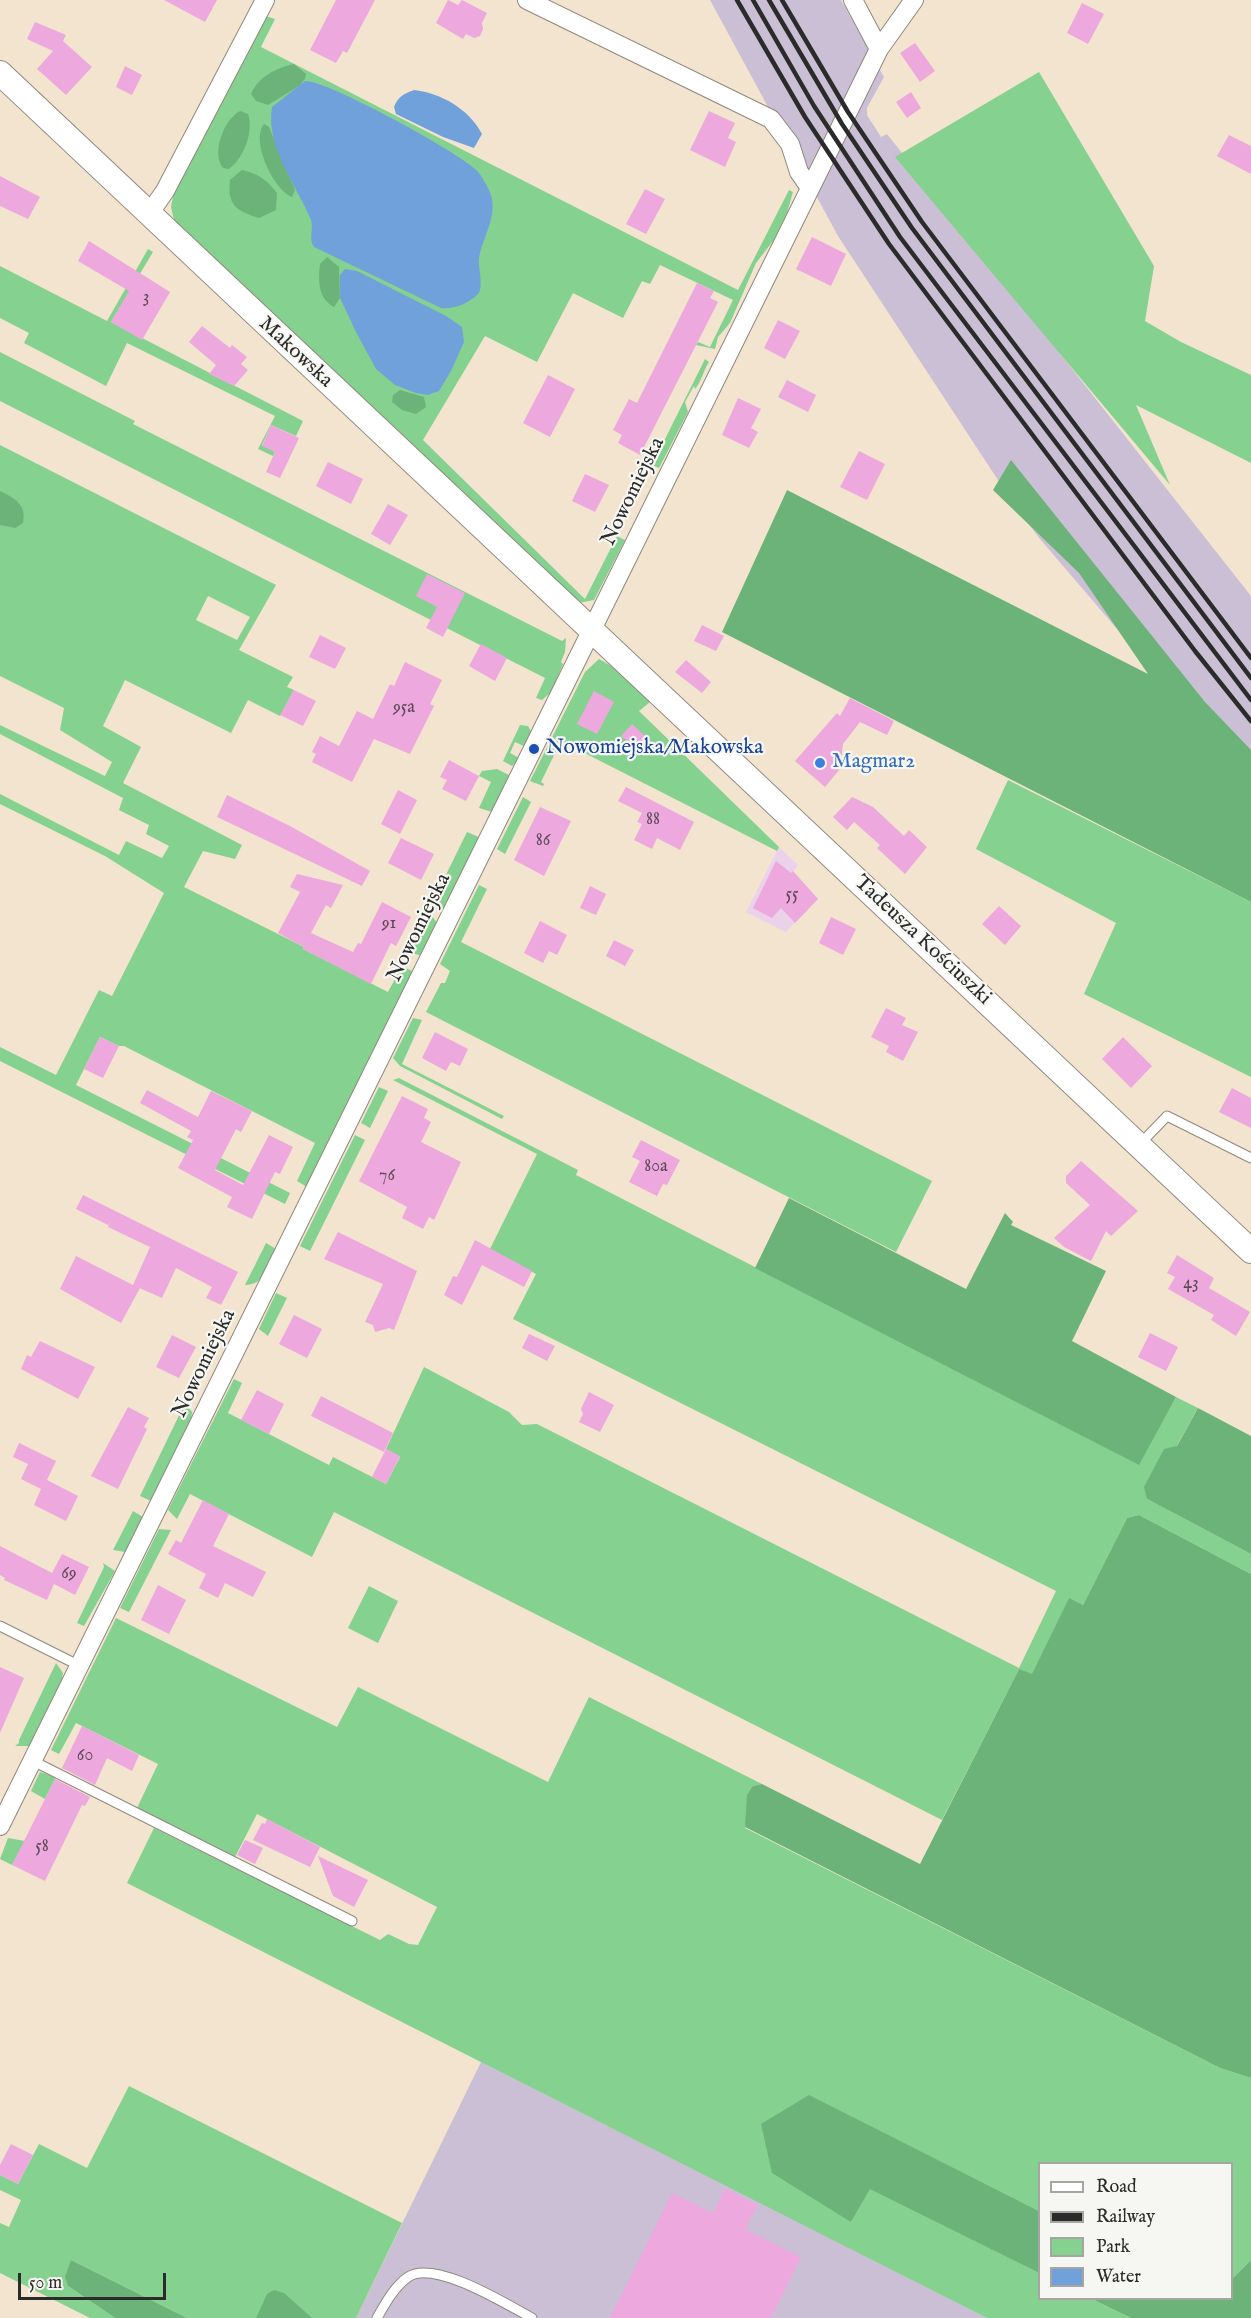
<!DOCTYPE html>
<html>
<head>
<meta charset="utf-8">
<style>
	body { margin:0 }
	#map { position:relative; width:1251px; height:2318px; overflow:hidden; background:#f3e4cf; font-family:"IM FELL English",serif }
	canvas { display:block }
	.legend { position:absolute; left:1038px; top:2162px; width:195px; height:138px; box-sizing:border-box; background:#f6f6f2; border:2px solid #a5a5a2; margin:0; padding:8px 10px; list-style:none; font-size:18px; color:#2b2b2b }
	.legend li { display:flex; align-items:center; gap:12px; height:30px }
	.legend b { width:30px; border:2px solid #a5a5a2 }
	.scale { position:absolute; left:18px; top:2273px; width:148px; height:27px; box-sizing:border-box; border:3px solid #2b2b2b; border-top:0; padding-left:8px; font-size:18px; line-height:21px; white-space:nowrap; color:#2b2b2b; -webkit-text-stroke:4px #f6f6f2; paint-order:stroke }
</style>
</head>
<body>
<div id="map">
<canvas width="1251" height="2318"></canvas>
<ul class="legend">
<li><b style="height:8px;background:#fff"></b>Road</li>
<li><b style="height:8px;background:#2b2b2b"></b>Railway</li>
<li><b style="height:16px;background:#85d18f"></b>Park</li>
<li><b style="height:16px;background:#71a1db"></b>Water</li>
</ul>
<div class="scale">50 m</div>
</div>
<script>
const context = document.querySelector('canvas').getContext('2d');
context.lineJoin = 'round';
function fill(path, color) { context.fillStyle = color; context.fill(path, 'evenodd'); }
function stroke(path, color, width, dash) { context.strokeStyle = color; context.lineWidth = width; context.lineCap = dash ? 'butt' : 'round'; context.setLineDash(dash || []); context.stroke(path); }
function drawText(font, color, halo, rows, align = 'center') {
  context.font = font + ' "IM FELL English",serif'; context.lineWidth = 4.5; context.setLineDash([]); context.textBaseline = 'middle'; context.strokeStyle = halo; context.fillStyle = color; for (const [text, x, y, turn = 0] of rows) {
    context.save(); context.translate(x, y); context.rotate((+turn || 0) * Math.PI / 180); context.textAlign = isNaN(turn) ? turn : align; if (halo) context.strokeText(text, 0, 0); context.fillText(text, 0, 0); context.restore();
  }
}
const built = new Path2D(`
	M779,847L798,865L793,872L818,899L786,932L746,912Z`);
const industrial = new Path2D(`
	M710,0H841L884,77L867,108V115L881,137L887,134L1251,596V777L1158,677L1040,539L1015,506L838,236Z
	M481,2062L838,2242L987,2318H356Z`);
const green = new Path2D(`
	M266,16L275,19L261,47L738,290L789,190L793,192L787,213L773,241L756,263L730,323L718,337L715,349L696,345L698,342L710,347L733,300L660,265L650,284L642,281L623,318L573,293L537,362L485,336L423,440L585,599L617,536L625,540L594,600L578,603L174,220L171,207L174,191Z
	M1039,72L1154,266L1145,321L1181,342L1251,375V463L1136,405L1170,485L895,157Z
	M148,249L153,252L111,322L303,421L296,436L271,425L262,445L275,452L273,456L258,449L275,416L127,343L106,386L24,343L29,333L0,318V266L107,321Z
	M0,352L135,421L133,424L562,641L566,638L565,652L561,662L563,664L551,692L542,700L536,698L545,678L0,401Z
	M705,359L709,362C703,371 702,381 695,389L694,386L685,402L688,412L659,468L652,465Z
	M0,445L276,585L239,650L293,677L287,687L294,690L280,716L248,700L231,733L125,680L103,726L141,747L123,783L242,845L235,859L203,851L184,887L304,947L303,949L388,992L402,966L414,972L307,1187L297,1181L315,1143L124,1046H119L100,1037L76,1085L290,1193L285,1204L0,1061V1047L56,1075L99,990L112,996L164,893L105,856L0,804V794L119,855L126,841L162,858L169,846L146,834L149,825L119,810L123,798L0,734V725L105,776L112,762L60,730L64,708L0,676ZM208,596L250,617L237,640L196,620Z
	M599,659L615,668L650,702L639,711L779,847L777,851L561,741L541,782L544,784L543,786L530,781L585,672Z
	M520,725L528,726L531,731L524,746L515,742L510,753L521,759L512,766L503,761Z
	M497,769L509,775L492,812L479,808L491,782L479,776L482,771Z
	M1008,780L1251,902V1077L1084,994L1116,923L976,849Z
	M523,797L531,802L505,854L497,849Z
	M467,832L481,838L444,909L433,908L430,913L437,923L422,956L408,952Z
	M479,885L487,889L461,942L932,1181L896,1252L426,1012L441,983H445L450,971L440,964Z
	M413,1018L422,1020L402,1064L504,1116L502,1119L400,1066L393,1058Z
	M399,1078L578,1170L576,1175L1138,1464L1176,1397L1198,1408L1147,1499L1251,1554V1574L1139,1515L1127,1518L1083,1605L1069,1599L1032,1675L1019,1669L942,1820L334,1512L312,1557L190,1494L177,1519L168,1510L234,1379L242,1383L228,1413L329,1465L333,1457L386,1484L400,1457L386,1449L424,1367L509,1412L522,1425L537,1424L1019,1668L1056,1591L513,1319L536,1274L490,1249L537,1154L393,1080Z
	M379,1087L388,1091L370,1128L361,1123Z
	M355,1135L365,1140L310,1251L300,1246Z
	M266,1243L276,1249C269,1265 265,1285 245,1285Z
	M276,1293L287,1298L268,1336L259,1329Z
	M185,1403L192,1412L191,1422L151,1501L140,1496Z
	M133,1511L143,1517L125,1552L113,1550Z
	M159,1529L171,1530L129,1612L120,1608Z
	M103,1563L115,1571L84,1626L77,1623L104,1567Z
	M369,1586L398,1601L378,1643L348,1628Z
	M116,1618L337,1727L358,1687L548,1782L589,1697L762,1784L753,1786L745,1828L1220,2068L1251,2078V2260L1232,2279V2164H1040L1039,2211L809,2096L851,2222L870,2188L1039,2273L1040,2298L1092,2299L1131,2318H987L127,1883L154,1828L380,1940L388,1934L409,1944L418,1945L437,1907L257,1814L235,1857L137,1808L158,1764L76,1723L59,1754L51,1750Z
	M56,1663L63,1673L60,1689L30,1746H15L19,1743V1740Z
	M40,1772L56,1777L45,1799L31,1791Z
	M8,1838L25,1841L12,1865L0,1859Z
	M129,2086L402,2223L356,2318H187L71,2260L68,2286L115,2318H90L0,2273V2223L9,2227L21,2200L0,2190V2175L18,2184L39,2144L87,2168Z`);
const forest = new Path2D(`
	M294,64L306,74L305,79L299,86L268,105L256,101L251,94C258,77 276,68 294,64Z
	M240,111L248,114C254,131 244,158 229,169L223,168C211,153 224,119 240,111Z
	M264,124L269,127L295,190L292,197C274,190 250,141 264,124Z
	M242,170C259,174 267,180 277,193L276,210L259,218C237,211 227,206 230,180Z
	M327,257L339,267L340,298L334,307C318,298 318,281 320,264Z
	M400,390L424,397L426,407L416,414L402,410L392,402L393,395Z
	M1011,460L1205,702L1251,750V902L722,632L787,490L1148,674L1079,573L993,490Z
	M0,491C15,498 27,505 23,523L15,528L0,525Z
	M789,1198L966,1289L1005,1213L1013,1222L1011,1225L1106,1271L1072,1341L1176,1397L1139,1465L755,1268Z
	M1198,1408L1251,1436V1554L1147,1499L1144,1487L1164,1449L1177,1446Z
	M1139,1515L1251,1574V2078L1220,2068L745,1827L747,1795L753,1786L762,1784L920,1864L1019,1669L1032,1674L1069,1598L1083,1605L1127,1518Z
	M809,2095L1039,2211V2273L870,2189L851,2222L772,2173L761,2124Z
	M71,2260L187,2318H115L68,2286L65,2277Z
	M1251,2260V2318H1131L1092,2299L1232,2298V2279Z
	M274,2290L284,2293L312,2318H256L267,2294Z`);
const water = new Path2D(`
	M305,81C327,80 456,151 475,169C480,173 485,182 488,188C501,212 483,235 479,258C478,268 484,288 478,294C470,303 452,310 441,308L314,247C308,239 314,230 311,220C297,186 265,146 272,107Z
	M414,90C441,93 469,109 482,134L474,148L443,137L396,114L394,107C398,97 403,94 414,90Z
	M345,269L357,271L446,316L462,327L464,342L451,371L439,391L428,395L416,393L395,385L376,369L356,332L340,298V275Z`);
const building = new Path2D(`
	M164,0H217L205,22Z
	M336,0H375L347,53L343,51L336,63L310,50Z
	M448,0L458,5L462,0L487,13L482,23L483,29L480,36L474,38L466,34L463,39L436,23Z
	M1082,3L1104,14L1088,44L1067,33Z
	M35,22L66,35L63,41L92,67L66,95L37,69L53,51L27,39Z
	M915,43L935,71L920,82L900,53Z
	M125,66L142,75L132,95L116,87Z
	M911,92L921,108L907,118L896,102Z
	M709,111L735,123L728,138L736,142L725,167L690,150Z
	M1229,135L1251,146V174L1217,156Z
	M0,176L40,197L28,219L0,206Z
	M645,189L665,199L646,234L626,224Z
	M812,237L846,254L831,286L796,269Z
	M89,241L170,292L142,340L111,322L129,291L78,261Z
	M697,283L714,291L710,298L718,302L640,455L618,443L622,435L613,430L629,399L637,403Z
	M778,320L800,331L785,359L764,348Z
	M202,326L230,348L232,345L247,357L241,364L248,370L234,386L209,374L216,365L189,342Z
	M548,375L575,389L550,437L523,423Z
	M787,380L816,395L808,412L778,397Z
	M738,398L761,409L751,428L758,432L749,448L722,435Z
	M271,425L299,438L280,478L266,472L275,452L262,446Z
	M859,451L885,464L867,500L840,487Z
	M328,462L363,479L351,504L316,486Z
	M585,474L609,485L595,512L572,501Z
	M388,504L408,515L390,545L371,534Z
	M427,574L465,593L443,637L426,628L437,607L416,596Z
	M702,625L724,636L716,651L694,641Z
	M320,635L346,648L335,669L309,657Z
	M481,644L507,658L495,681L469,666Z
	M686,660L711,682L702,693L675,672Z
	M405,662L442,680L430,704L434,706L410,754L374,739L352,782L312,762L316,754L312,752L320,736L339,746L357,711L373,719L390,684L394,686Z
	M294,690L316,701L303,726L280,715Z
	M594,691L614,702L597,734L577,724Z
	M850,698L894,721L887,735L860,722L843,744L841,761L844,764L825,787L795,761L837,713L840,716Z
	M632,724L654,744L644,756L621,736Z
	M449,760L479,776L466,801L442,789L447,780L440,777Z
	M626,787L694,822L680,850L657,838L652,849L634,840L642,824L637,822L642,813L618,801Z
	M398,790L417,800L400,834L381,824Z
	M227,795L290,826L370,871L362,886L217,817Z
	M852,797L873,807L904,836L909,830L927,847L905,874L877,848L880,845L854,822L847,830L833,817Z
	M540,807L571,821L544,876L514,860Z
	M401,838L434,854L421,880L388,863Z
	M776,861L791,873L793,871L818,899L795,923L781,908L772,918L753,908Z
	M297,874L343,885L331,908L326,905L311,933L353,952L358,943L361,944L382,902L411,917L396,946L391,943L371,984L303,949L304,947L278,933L300,892L290,887Z
	M590,886L606,894L596,915L580,908Z
	M999,906L1021,926L1005,945L982,924Z
	M831,917L856,929L843,955L819,943Z
	M540,921L567,935L557,955L549,951L543,963L524,953Z
	M614,940L634,950L625,966L606,956Z
	M886,1008L906,1018L902,1025L918,1032L903,1061L886,1052L889,1046L871,1037Z
	M435,1032L468,1049L460,1066L451,1062L446,1071L422,1058Z
	M100,1037L119,1046L103,1078L84,1069Z
	M1123,1037L1152,1066L1131,1088L1102,1059Z
	M1232,1088L1251,1098V1128L1219,1112Z
	M147,1090L198,1117L211,1091L252,1111L241,1132L236,1129L215,1170L243,1185L269,1135L293,1147L280,1174L275,1172L252,1219L227,1207L232,1197L178,1168L193,1140L187,1137L191,1131L140,1103Z
	M402,1096L428,1109L424,1118L431,1122L421,1142L461,1162L434,1220L429,1217L423,1229L402,1218L407,1207L359,1181Z
	M641,1140L680,1160L667,1185L663,1184L657,1196L629,1182L640,1161L632,1157Z
	M1081,1161L1138,1211L1111,1236L1106,1231L1091,1261L1064,1247L1054,1238L1090,1205L1066,1183V1176Z
	M83,1195L238,1272L221,1305L206,1298L212,1287L176,1268L162,1298L135,1286L140,1288L121,1323L60,1289L76,1256L133,1285L150,1247L108,1227L110,1221L108,1225L76,1209Z
	M338,1232L417,1271L394,1330L389,1328L375,1332L373,1325L365,1322L383,1284L324,1259Z
	M475,1240L532,1271L524,1287L482,1265L462,1305L444,1295L453,1276L457,1277Z
	M1177,1255L1214,1278L1209,1288L1250,1312L1236,1336L1211,1320L1214,1315L1168,1289L1175,1277L1167,1273Z
	M294,1315L322,1329L307,1358L279,1344Z
	M1150,1333L1178,1347L1166,1371L1138,1357Z
	M529,1334L555,1346L547,1361L522,1348Z
	M172,1335L196,1347L179,1378L156,1367Z
	M40,1341L95,1367L78,1399L21,1369L27,1355L31,1357Z
	M257,1390L284,1404L269,1434L241,1420Z
	M589,1392L614,1405L600,1432L579,1422L583,1414L581,1409Z
	M321,1396L393,1433L384,1452L311,1416Z
	M128,1407L149,1418L144,1427L147,1429L118,1489L91,1476Z
	M19,1443L56,1461L47,1480L78,1496L66,1521L34,1505L41,1489L21,1479L28,1464L13,1457Z
	M386,1449L400,1456L386,1484L372,1477Z
	M203,1500L229,1514L213,1546L266,1572L253,1597L225,1583L218,1598L199,1588L206,1574L168,1554L176,1540L181,1543Z
	M0,1546L52,1573L62,1554L89,1567L75,1595L54,1584L47,1600L4,1580L5,1578L0,1575Z
	M158,1585L186,1600L169,1634L141,1620Z
	M0,1667L24,1678L0,1733Z
	M82,1726L139,1755L132,1771L107,1758L95,1785L62,1768Z
	M55,1779L90,1797L85,1806L82,1805L45,1881L12,1865Z
	M267,1819L320,1847L310,1867L253,1840L262,1823L265,1824Z
	M245,1840L263,1848L255,1864L237,1855Z
	M318,1856L368,1880L354,1907L333,1896Z
	M11,2144L33,2155L18,2184L0,2175V2165Z
	M725,2188L758,2205L745,2229L801,2257L771,2318H610L672,2193L713,2213Z`);
const lane = new Path2D(`
	M1140,1144L1167,1116L1251,1158
	M0,1626L80,1666
	M33,1761L352,1921
	M377,2318C385,2304 394,2287 408,2277C434,2259 506,2304 532,2318`);
const street = new Path2D(`
	M527,0L771,119L790,144L799,172L810,188
	M853,0L879,49
	M149,214L165,191L265,0
	M0,1826L842,124L879,49L914,0`);
const secondary = new Path2D(`
	M0,73L1251,1251`);
const rail = new Path2D(`
	M737,0L805,117L889,244L1195,651L1251,721
	M753,0L814,106L900,237L1251,700
	M769,0L842,124L912,228L1251,678
	M782,0L848,112L922,222L1251,658`);
const markers = [
	[534,749,6,"#1a4fb4"],
	[820,763,6,"#3f7fe0"]
];
const numberNames = [
	["3",146,298],
	["95a",404,708],
	["88",653,820],
	["86",543,841],
	["55",792,895],
	["91",389,924],
	["80a",656,1167],
	["76",387,1176],
	["43",1191,1284],
	["69",69,1574],
	["60",85,1756],
	["58",42,1847]
];
const streetNames = [
	["Makowska",295,353,43],
	["Nowomiejska",634,492,-64],
	["Nowomiejska",420,928,-64],
	["Tadeusza Kościuszki",922,941,43],
	["Nowomiejska",205,1364,-64]
];
const transitNames = [
	["Nowomiejska/Makowska",546,749]
];
const shopNames = [
	["Magmar2",832,763]
];
fill(built, '#ecd1ea');
fill(industrial, '#cbbfd5');
fill(green, '#85d18f');
fill(forest, '#6cb37a');
fill(water, '#71a1db');
fill(building, '#eda8de');
stroke(lane, '#8f887d', 11);
stroke(street, '#8f887d', 20);
stroke(secondary, '#8f887d', 26);
stroke(lane, '#fff', 9);
stroke(street, '#fff', 18);
stroke(secondary, '#fff', 24);
stroke(rail, '#2b2b2b', 4.5);
for (const [x, y, r, color] of markers) { const dot = new Path2D(); dot.arc(x, y, r, 0, 2 * Math.PI); context.fillStyle = color; context.fill(dot); stroke(dot, '#f6f6f2', 2); }
drawText('18px', '#5c4a58', null, numberNames);
drawText('21px', '#2b2b2b', '#f6f6f2', streetNames);
drawText('21px', '#164399', '#f6f6f2', transitNames, 'left');
drawText('21px', '#366cbe', '#f6f6f2', shopNames, 'left');
</script>
</body>
</html>
